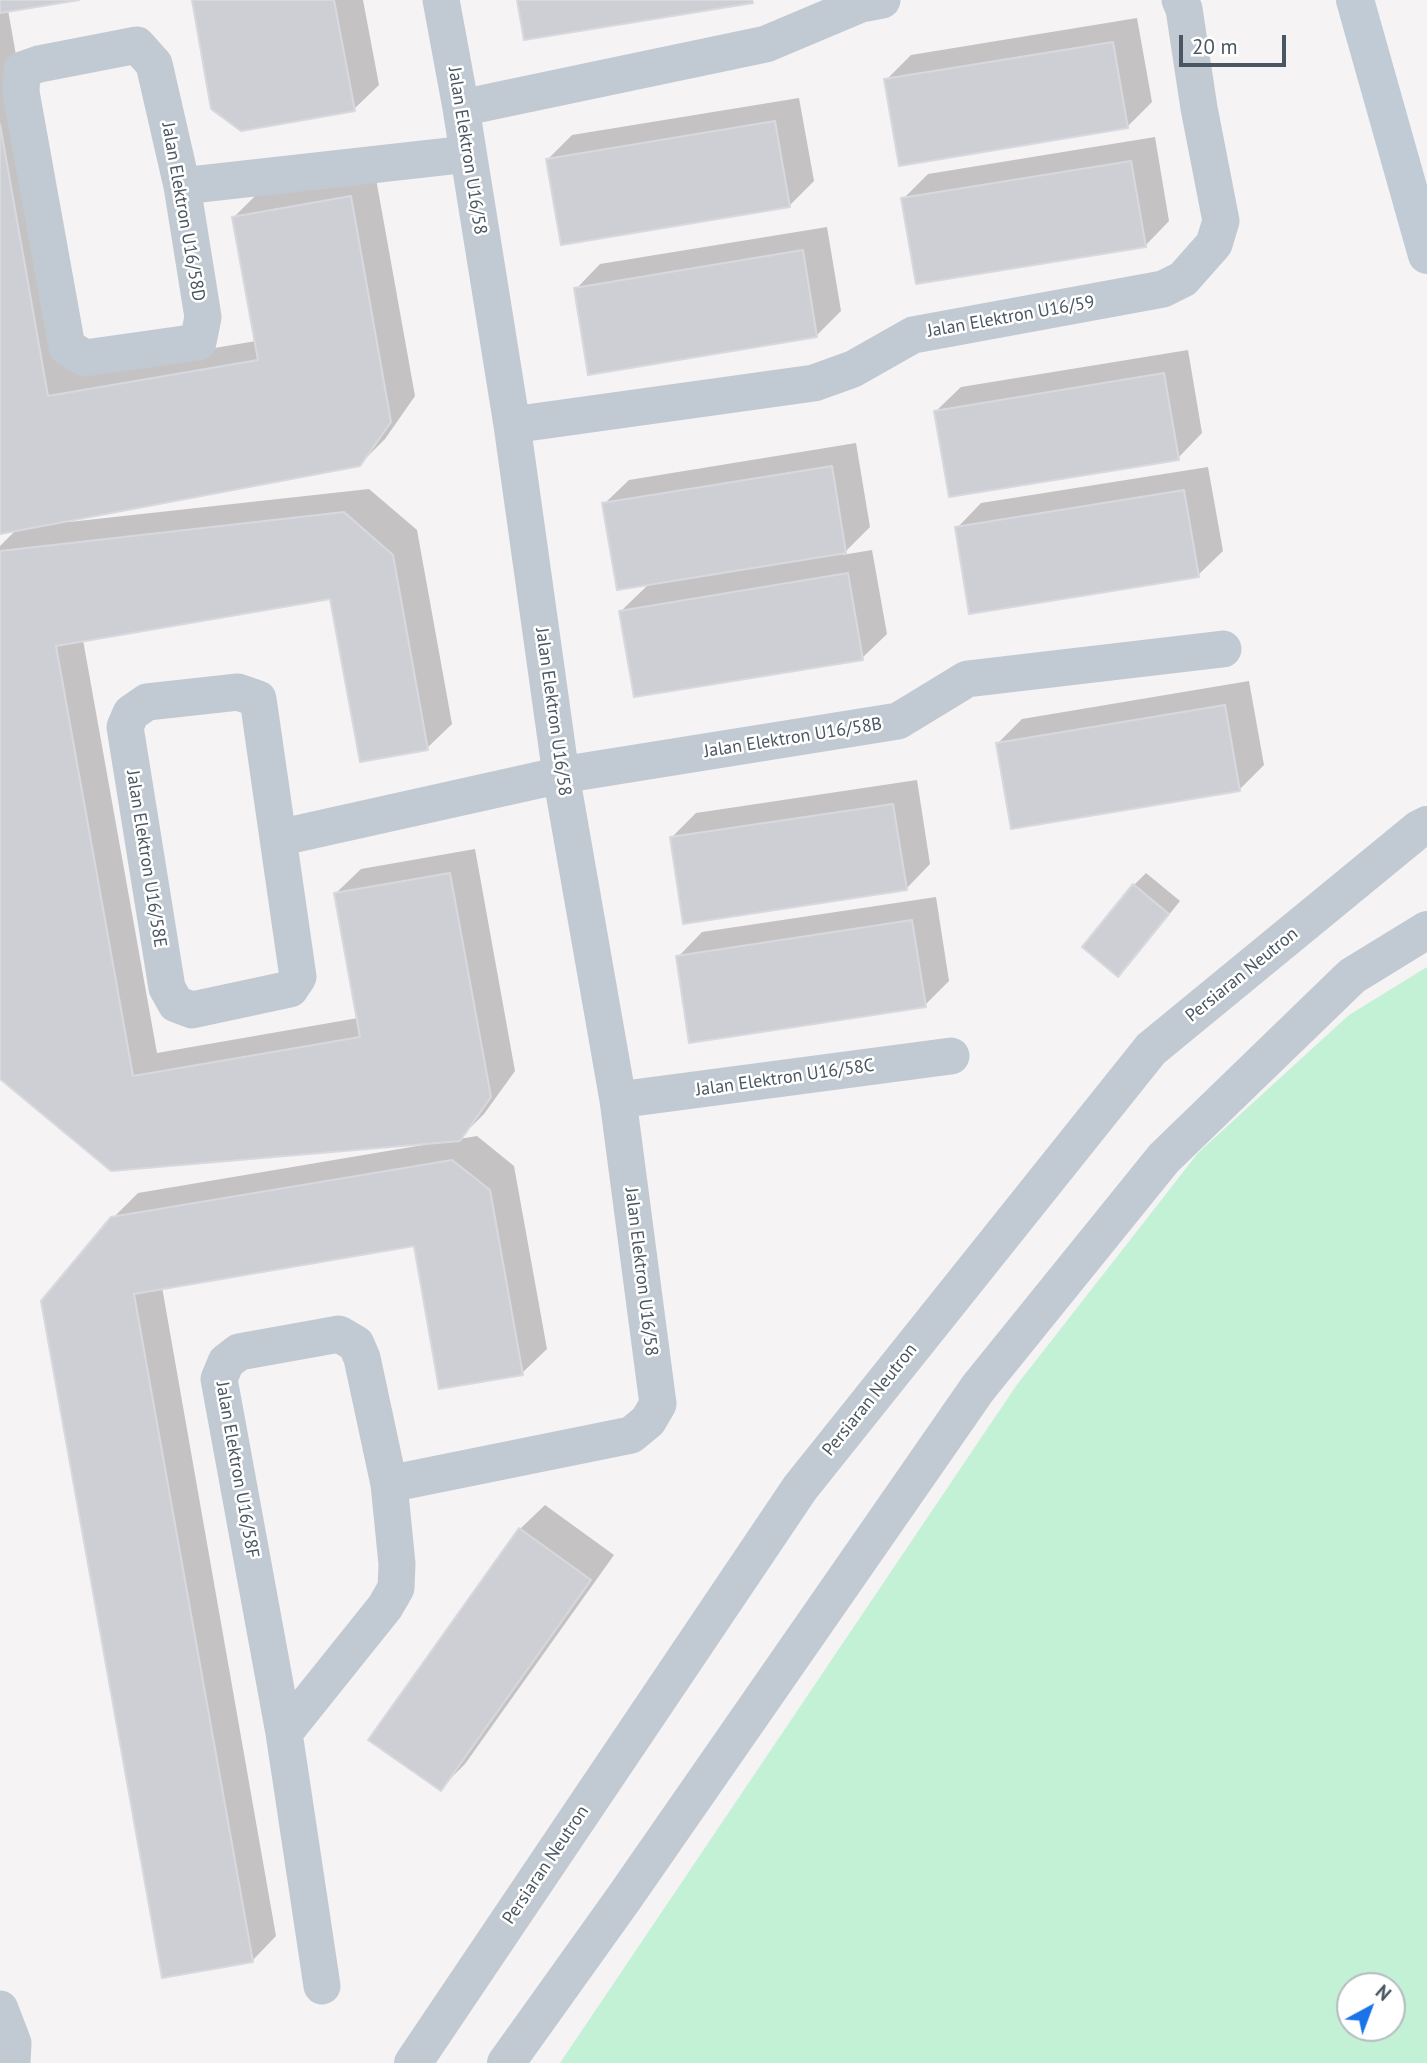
<!DOCTYPE html>
<html>
<head>
<meta charset="utf-8">
<style>
	body { margin:0 }
	#map { position:relative; width:1427px; height:2063px; overflow:hidden; background:#f5f3f3; font-family:"PT Sans",sans-serif }
	canvas { display:block }
	.north { position:absolute; left:1336px; top:1972px; width:70px; height:70px; box-sizing:border-box; background:#fff; border:2px solid #b7bbc0; border-radius:50%; rotate:41deg; font-size:19px; font-weight:700; line-height:28px; text-align:center; color:#4a5661 }
	.north::after { content:''; display:block; margin:auto; width:24px; height:32px; background:#1a73e8; clip-path:polygon(50% 0,100% 100%,50% 72%,0 100%) }
	.scale { position:absolute; left:1179px; top:35px; width:107px; height:32px; box-sizing:border-box; border:4px solid #4a5661; border-top:0; padding-left:9px; font-size:21px; line-height:24px; white-space:nowrap; color:#4a5661; -webkit-text-stroke:5px #fff; paint-order:stroke }
</style>
</head>
<body>
<div id="map">
<canvas width="1427" height="2063"></canvas>
<div class="north">N</div>
<div class="scale">20 m</div>
</div>
<script>
const context = document.querySelector('canvas').getContext('2d');
context.lineJoin = 'round';
function fill(path, color) { context.fillStyle = color; context.fill(path, 'evenodd'); }
function stroke(path, color, width, dash) { context.strokeStyle = color; context.lineWidth = width; context.lineCap = dash ? 'butt' : 'round'; context.setLineDash(dash || []); context.stroke(path); }
function drawText(font, color, halo, rows, align = 'center') {
  context.font = font + ' "PT Sans",sans-serif'; context.lineWidth = 5; context.setLineDash([]); context.textBaseline = 'middle'; context.strokeStyle = halo; context.fillStyle = color; for (const [text, x, y, turn = 0] of rows) {
    context.save(); context.translate(x, y); context.rotate((+turn || 0) * Math.PI / 180); context.textAlign = isNaN(turn) ? turn : align; if (halo) context.strokeText(text, 0, 0); context.fillText(text, 0, 0); context.restore();
  }
}
const green = new Path2D(`
	M1427,967V2063H560L1016,1386L1198,1153L1349,1015ZM1350,1986H1392V2028H1350Z`);
const shadow = new Path2D(`
	M0,0H69L8,10L72,372L256,341L234,217L258,193L375,173L415,396L385,439L360,464L68,519L69,522L369,489L417,530L452,724L427,748L332,597L83,640L157,1053L358,1018L336,893L361,869L475,849L515,1071L484,1114L459,1139L477,1136L514,1166L547,1349L522,1373L415,1244L162,1287L276,1936L252,1961L113,1218L138,1193L423,1145V1142L0,1066V546L17,529L0,532Z
	M193,0H363L379,85L354,109Z
	M1137,18L1152,102L1127,127L886,80L911,55Z
	M799,98L814,181L789,206L548,159L572,135Z
	M1155,137L1169,221L1145,246L903,199L928,174Z
	M827,227L841,311L817,335L576,289L600,264Z
	M1188,350L1202,433L1178,458L936,411L961,387Z
	M856,443L870,527L842,555L872,550L887,634L862,658L621,611L650,583L604,504L629,480Z
	M1208,467L1223,551L1198,575L957,528L981,503Z
	M1249,681L1264,765L1239,790L998,743L1022,719Z
	M917,780L930,864L906,889L671,838L696,813Z
	M1146,873L1180,901L1131,962L1118,975L1134,885Z
	M936,897L949,981L925,1005L678,957L702,932Z
	M545,1505L614,1555L465,1764L440,1789L520,1529Z`);
const building = new Path2D(`
	M0,0H79L0,13Z
	M192,0H334L355,111L241,131L211,109Z
	M517,0H752L753,3L524,40Z
	M1113,42L1128,128L899,166L884,79Z
	M775,121L790,207L561,245L546,159Z
	M0,124L48,396L258,360L232,217L351,196L391,422L360,466L0,534Z
	M1131,161L1146,247L916,284L901,198Z
	M803,250L817,337L588,375L574,288Z
	M1164,373L1179,460L949,497L934,411Z
	M832,466L846,553L617,590L602,503Z
	M1184,490L1199,577L969,614L955,527Z
	M344,512L393,555L428,750L360,762L330,599L56,646L133,1076L360,1037L334,893L450,873L491,1097L460,1141L111,1171L0,1079V551Z
	M848,573L863,660L634,697L619,611Z
	M1225,705L1240,791L1011,829L996,743Z
	M893,804L907,890L683,924L670,837Z
	M1133,884L1169,914L1118,977L1082,947Z
	M912,920L926,1007L689,1043L676,956Z
	M452,1160L490,1190L523,1375L439,1389L414,1246L134,1294L253,1962L162,1978L41,1301L111,1217Z
	M519,1528L591,1580L441,1791L368,1740Z`);
const minor = new Path2D(`
	M137,45L154,64L182,186L203,317L198,342L85,358L67,347L21,92L22,70L39,64Z
	M461,108L766,44L861,4L882,0
	M182,186L468,154
	M512,425L814,383L853,369L913,335L1163,289L1183,279L1214,244L1221,221L1199,108L1184,9L1180,0
	M238,692L258,699L298,977L290,989L192,1010L176,1004L167,988L125,727L131,713L147,702Z
	M278,838L561,775L898,721L967,679L1223,649
	M618,1100L951,1056
	M389,1484L631,1435L648,1421L658,1404L618,1100L561,775L512,425L461,108L441,0
	M284,1733L385,1607L396,1588L397,1564L389,1484L362,1358L356,1344L339,1334L239,1352L226,1362L219,1379L284,1733L322,1986
	M0,2009L13,2043L12,2063`);
const tertiary = new Path2D(`
	M413,2063L800,1488L1151,1049L1419,829L1427,825
	M506,2063L624,1898L978,1388L1164,1158L1352,976L1427,930`);
const secondary = new Path2D(`
	M1355,0L1427,255`);
const streetNames = [
	["Jalan Elektron U16/58",467,151,81],
	["Jalan Elektron U16/58D",183,212,80],
	["Jalan Elektron U16/59",1011,317,-10],
	["Jalan Elektron U16/58",553,712,82],
	["Jalan Elektron U16/58B",793,738,-9],
	["Jalan Elektron U16/58E",146,859,81],
	["Persiaran Neutron",1242,975,-39],
	["Jalan Elektron U16/58C",785,1078,-8],
	["Jalan Elektron U16/58",641,1272,83],
	["Persiaran Neutron",870,1400,-51],
	["Jalan Elektron U16/58F",237,1470,80],
	["Persiaran Neutron",546,1865,-56]
];
fill(green, '#c3f1d5');
fill(shadow, '#0003');
fill(building, '#cdcfd5');
stroke(building, '#d7d9de', 2);
stroke(minor, '#c1cad2', 37);
stroke(tertiary, '#c1cad2', 38);
stroke(secondary, '#c1cbd6', 38);
drawText('18px', '#4a5661', '#fff', streetNames);
</script>
</body>
</html>
